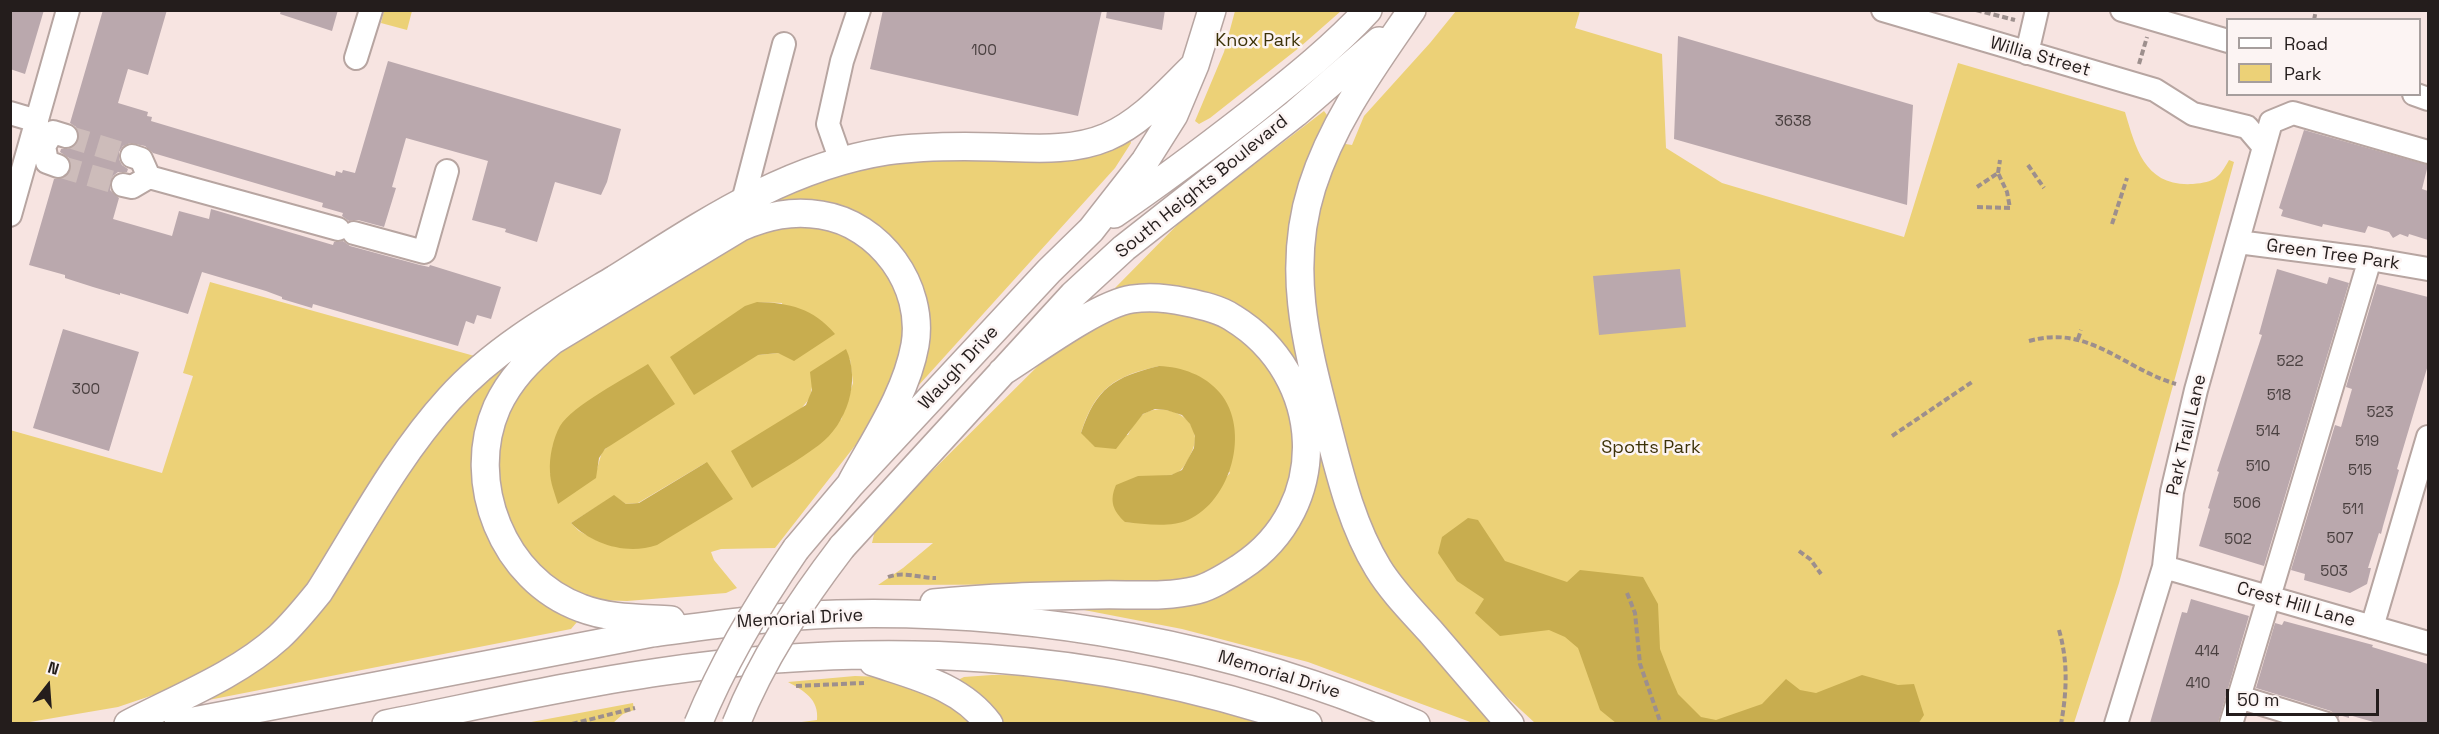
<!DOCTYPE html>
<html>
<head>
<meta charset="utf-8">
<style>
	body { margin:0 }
	#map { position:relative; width:2439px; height:734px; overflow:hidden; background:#f7e4e1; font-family:"Space Grotesk",sans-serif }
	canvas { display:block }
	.frame { position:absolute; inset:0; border:12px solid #241d1c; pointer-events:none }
	.legend { position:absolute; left:2226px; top:18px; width:195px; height:78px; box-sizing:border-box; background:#fcf4f3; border:2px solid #a69e9d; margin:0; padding:8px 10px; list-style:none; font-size:18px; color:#241d1c }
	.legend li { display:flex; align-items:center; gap:12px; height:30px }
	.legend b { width:30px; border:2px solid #a69e9d }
	.north { position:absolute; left:18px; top:656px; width:60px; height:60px; -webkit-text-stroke:4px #fcf4f3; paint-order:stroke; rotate:17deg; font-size:16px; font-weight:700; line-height:24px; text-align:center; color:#241d1c }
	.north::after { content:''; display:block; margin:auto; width:21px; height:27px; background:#241d1c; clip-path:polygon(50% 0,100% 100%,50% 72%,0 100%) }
	.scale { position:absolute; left:2226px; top:689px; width:153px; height:27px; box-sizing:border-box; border:3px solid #241d1c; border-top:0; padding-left:8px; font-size:18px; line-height:21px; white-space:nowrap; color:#241d1c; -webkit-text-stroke:4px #fcf4f3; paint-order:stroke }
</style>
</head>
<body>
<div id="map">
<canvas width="2439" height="734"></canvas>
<div class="frame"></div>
<ul class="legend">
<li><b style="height:8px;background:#fff"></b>Road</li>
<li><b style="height:16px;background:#ecd177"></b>Park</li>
</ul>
<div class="north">N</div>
<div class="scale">50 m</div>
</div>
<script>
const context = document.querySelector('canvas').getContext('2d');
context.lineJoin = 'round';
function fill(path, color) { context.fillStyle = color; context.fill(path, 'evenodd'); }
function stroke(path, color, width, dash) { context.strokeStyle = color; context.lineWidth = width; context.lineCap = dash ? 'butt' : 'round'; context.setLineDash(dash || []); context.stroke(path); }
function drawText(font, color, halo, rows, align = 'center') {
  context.font = font + ' "Space Grotesk",sans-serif'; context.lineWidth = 5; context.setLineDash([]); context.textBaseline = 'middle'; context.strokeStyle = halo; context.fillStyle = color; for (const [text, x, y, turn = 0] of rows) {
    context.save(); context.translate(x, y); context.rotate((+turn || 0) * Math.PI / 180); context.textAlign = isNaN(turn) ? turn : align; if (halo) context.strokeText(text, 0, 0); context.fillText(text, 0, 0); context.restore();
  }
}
const green = new Path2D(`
	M384,11H412L407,30L381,23Z
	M1235,11H1341L1300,47L1210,118L1199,124L1195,121L1224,52Z
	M1456,11H1580L1575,28L1662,54L1666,148L1722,183L1904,237L1958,63L2125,112C2136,149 2145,187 2193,184C2215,182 2219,178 2229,160L2234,162L2119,583L2074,723H1535L1497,688L1387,567L1355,494L1313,314L1310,239L1339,143L1352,145L1364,116L1430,43Z
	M1324,111L1327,115L1325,119L1303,171L1298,191L1331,479L1502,723H1473L1308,662L1182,629L1084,610L1082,606L1224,588L1314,462L1256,322L1118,290L1115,288L1183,219Z
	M1125,138L1130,139L1131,143L1115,168L918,386C914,374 924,364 926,352C927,343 927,333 926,324C920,259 871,207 804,203C782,201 758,210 738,218L537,343L511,366L499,381L484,416L474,450L473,485L495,552L529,589L570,613L577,622L571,629L183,705L228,684L290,645L350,563L422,446L493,371L545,333L736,215C796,183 859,159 927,156C993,153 1065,172 1125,138Z
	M769,224L829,227L866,247L892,279L905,316L901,366L861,438L775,548L721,549L711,552L714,560L737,588L726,593L627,601L595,600L576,595L534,568L499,514L496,441L513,395L557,351ZM757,302L782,303L785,355L778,353L758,355ZM850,359L853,383L841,420L800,410L810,398L813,381ZM553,445H610L602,452L596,472L550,474ZM707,462L598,541L579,531L571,523L614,496L626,504L638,503Z
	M210,282L478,357L321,575L255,646L171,689L118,707L24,723H10V430L162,473L193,376L183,373Z
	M1170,306L1246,336L1284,386L1296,459L1274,522L1214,574L1166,584L878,585L903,568L933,543H872L875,530L905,498L1060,344L1103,316ZM1159,366L1230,473L1187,520L1171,524L1125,522L1138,476C1148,476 1161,477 1171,475C1180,473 1183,468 1188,460C1191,453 1195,447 1195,438C1195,415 1163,403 1145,413C1137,418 1132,427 1128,435L1081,433C1095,388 1115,376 1159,366Z
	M992,675C1083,674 1176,695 1262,723H1003L995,713L960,683V679L964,677Z
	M855,676L883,677L927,687L980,723H794L817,720C819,699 804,691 788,682Z
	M633,703L634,710L623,714L613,723H526Z`);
const forest = new Path2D(`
	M757,302C790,303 813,308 835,334L794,361L778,353L758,355L694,395L670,357L745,306Z
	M846,349C861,381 847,424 819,445C798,461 774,474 752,488L731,451L806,405L812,390L810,372Z
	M648,364L675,404L605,449L599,458L596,478L558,504C555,494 550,482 550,472C549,457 553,439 560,426C572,406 626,378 648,364Z
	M1159,366C1182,367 1205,375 1220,393C1251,430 1231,501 1188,520C1170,528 1144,524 1125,522C1113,511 1109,501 1116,485L1138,476L1171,475L1182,470L1194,448L1195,436L1190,424L1182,415L1166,410L1155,409L1143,414L1116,449L1095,447L1081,433C1096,388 1114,377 1159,366Z
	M707,462L733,499L657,545C627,555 593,545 571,523L614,495L626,504L639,503Z
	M1468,518L1478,520L1505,561L1567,582L1580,570L1643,577L1658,604L1660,649L1672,680L1678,694L1701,717L1716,720L1762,704L1786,679L1800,690L1816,693L1862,675L1898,685L1914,684L1924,715L1918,724L1616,723L1600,710L1578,648L1565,637L1549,630L1500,636L1475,613L1484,599L1457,581L1438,553L1442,537Z`);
const building = new Path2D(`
	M10,10H44L25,74L10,69Z
	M103,10H167L148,75L128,69L118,103L148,112L147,116L152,117L151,121L335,176L336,171L342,173L343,170L355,173L388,61L621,129L607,182L601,195L555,182L537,242L505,232L506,229L472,220L488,161L406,138L392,187L396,188L384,227L358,220L349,221L342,216L343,213L322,207L323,203L153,153L145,146L130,143L123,146L119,152V159L122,165L128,169L127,172H118L113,176L110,183V190L119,198L113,219L172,236L179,211L209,219L211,209L333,245L334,242L343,241L350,246L420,265L429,267L430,265L501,287L491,319L477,315L474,324L466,321L458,346L313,304L312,308L282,299V297L266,291L202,272L188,314L120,293V295L93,287L65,278V275L29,265L54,179L66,177L71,170L69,158L60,152L61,149H68L75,146L79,139L76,127L70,123Z
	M281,10H338L332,31L280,14Z
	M883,10H1102L1078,116L870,69Z
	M1107,10H1165L1162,30L1106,18Z
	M1678,36L1913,105L1907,205L1674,139Z
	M2304,130L2428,165L2422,189L2428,191V240L2409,234L2408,237L2400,234L2393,238L2389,232L2368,226L2365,233L2323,224L2322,227L2281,216L2283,210L2279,208Z
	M1680,269L1686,327L1599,335L1593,276Z
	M2277,269L2327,284L2329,277L2349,283L2264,566L2199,546L2210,509L2208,508L2219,472L2217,471L2262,335L2259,334Z
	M2377,284L2428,297V365L2397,469L2399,470L2383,526L2381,534L2379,533L2368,568H2371L2367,584L2350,593L2304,580L2305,574L2291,570L2335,425L2341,427L2352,389L2346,387Z
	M63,329L139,352L109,451L33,428Z
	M2191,599L2249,616L2218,723H2150L2182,612L2187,613Z
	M2284,621L2373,645L2372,647L2428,664V723H2377L2349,715V718L2339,715V718L2331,711L2256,688L2275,623L2282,625Z`);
const minorTunnel = new Path2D(`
	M66,136L132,156
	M58,166L123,185`);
const path = new Path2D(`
	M1976,10L2015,20
	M2314,20L2316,10
	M2139,64L2147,37
	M2028,165L2044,188
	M1998,173L2000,160
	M1977,207L2010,208L2007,192L1998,173L1977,187
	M2112,224L2127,178
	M2078,339L2081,330
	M2029,341C2089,324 2122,368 2176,384
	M1892,436L1972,382
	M1799,551L1810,559L1821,574
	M888,577C904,571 919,578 936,578
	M1627,593L1635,613L1640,664L1661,724
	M2059,630C2068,661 2067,691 2061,724
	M796,686L864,683
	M572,724L635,708`);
const minor = new Path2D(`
	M1883,10L2155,90L2193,114L2247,127L2264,147
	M2122,10L2228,41
	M2027,53L2037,10
	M356,58L371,10
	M2414,94L2428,99
	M10,113L37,121
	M132,156L141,159L149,177
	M841,161L828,124L842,61L859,10
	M58,166L47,162L44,146L53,132L66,136
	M123,185L132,187L149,177L338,229
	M743,201L784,44
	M10,215L68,10
	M354,233L424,252L447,171
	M2238,242L2370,259L2428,269
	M2164,567L2428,643
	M2372,627L2428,437
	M2239,697L2327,724
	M2116,724L2164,567L2172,492L2196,390L2271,122L2293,113L2428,152
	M2231,724L2370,259`);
const major = new Path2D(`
	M1412,10C1373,67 1333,121 1312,187C1285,272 1308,350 1329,432C1341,479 1353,527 1378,568C1392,591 1412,611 1430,631C1457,662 1483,693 1510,724
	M1114,214C1161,182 1206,148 1251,113C1291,81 1333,48 1368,10
	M842,547L1073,295L1124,248L1296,113L1379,41
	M796,549L850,485L1049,271L1091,230L1145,161L1174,115L1195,65L1212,10
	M934,603C989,597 1042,596 1097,595C1129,594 1165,598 1197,590C1212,586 1227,576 1241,567C1333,507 1326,375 1233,318C1220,309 1201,305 1186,302C1168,298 1151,296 1132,299C1098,304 1034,352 1002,372
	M671,620C642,618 609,619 581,608C503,580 464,482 497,407C510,379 529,360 552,341L741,227C767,216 792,210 821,215C880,224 925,286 915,345C906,395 874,440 850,485
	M873,662C915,676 961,686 989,724
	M128,724C178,698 237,675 279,637C294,623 306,608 319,592C360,527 397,456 449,399C495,348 556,314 615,279C701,225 784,167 887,151C923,146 959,146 995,147C1032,148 1072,152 1107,137C1142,122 1168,91 1195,65
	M178,724L652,633C713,625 775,616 837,614C1036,609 1233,645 1416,724
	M386,724C477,706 568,685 659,672C880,640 1096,650 1308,724`);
const majorBridge = new Path2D(`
	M698,724C724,661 758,604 796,549
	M736,724C762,659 800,602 842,547`);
const numberNames = [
	["100",984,51],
	["3638",1793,122],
	["522",2290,362],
	["300",86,390],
	["518",2279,396],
	["523",2380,413],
	["514",2268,432],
	["519",2367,442],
	["510",2258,467],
	["515",2360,471],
	["506",2247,504],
	["511",2353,510],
	["507",2340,539],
	["502",2238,540],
	["503",2334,572],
	["414",2207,652],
	["410",2198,684]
];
const parkNames = [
	["Knox Park",1258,41],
	["Spotts Park",1651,448]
];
const streetNames = [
	["Willia Street",2040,57,16],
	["South Heights Boulevard",1202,187,-39],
	["Green Tree Park",2333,255,8],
	["Waugh Drive",959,368,-47],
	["Park Trail Lane",2187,435,-77],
	["Crest Hill Lane",2296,605,16],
	["Memorial Drive",800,619,-3],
	["Memorial Drive",1279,675,17]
];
fill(green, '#ecd177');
fill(forest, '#c8ad4f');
fill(building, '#baa8ad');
stroke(minorTunnel, '#cdbcba', 22, [22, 11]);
stroke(minor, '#b7a5a1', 26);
stroke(major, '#b7a5a1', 30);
stroke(path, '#9d8f8d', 4, [6, 3]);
stroke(minor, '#fff', 22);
stroke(major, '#fff', 27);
stroke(majorBridge, '#b7a5a1', 30, []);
stroke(majorBridge, '#fff', 27);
drawText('15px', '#4a4040', null, numberNames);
drawText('18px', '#3d3208', '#fcf4f3', parkNames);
drawText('18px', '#241d1c', '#fcf4f3', streetNames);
</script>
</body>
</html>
